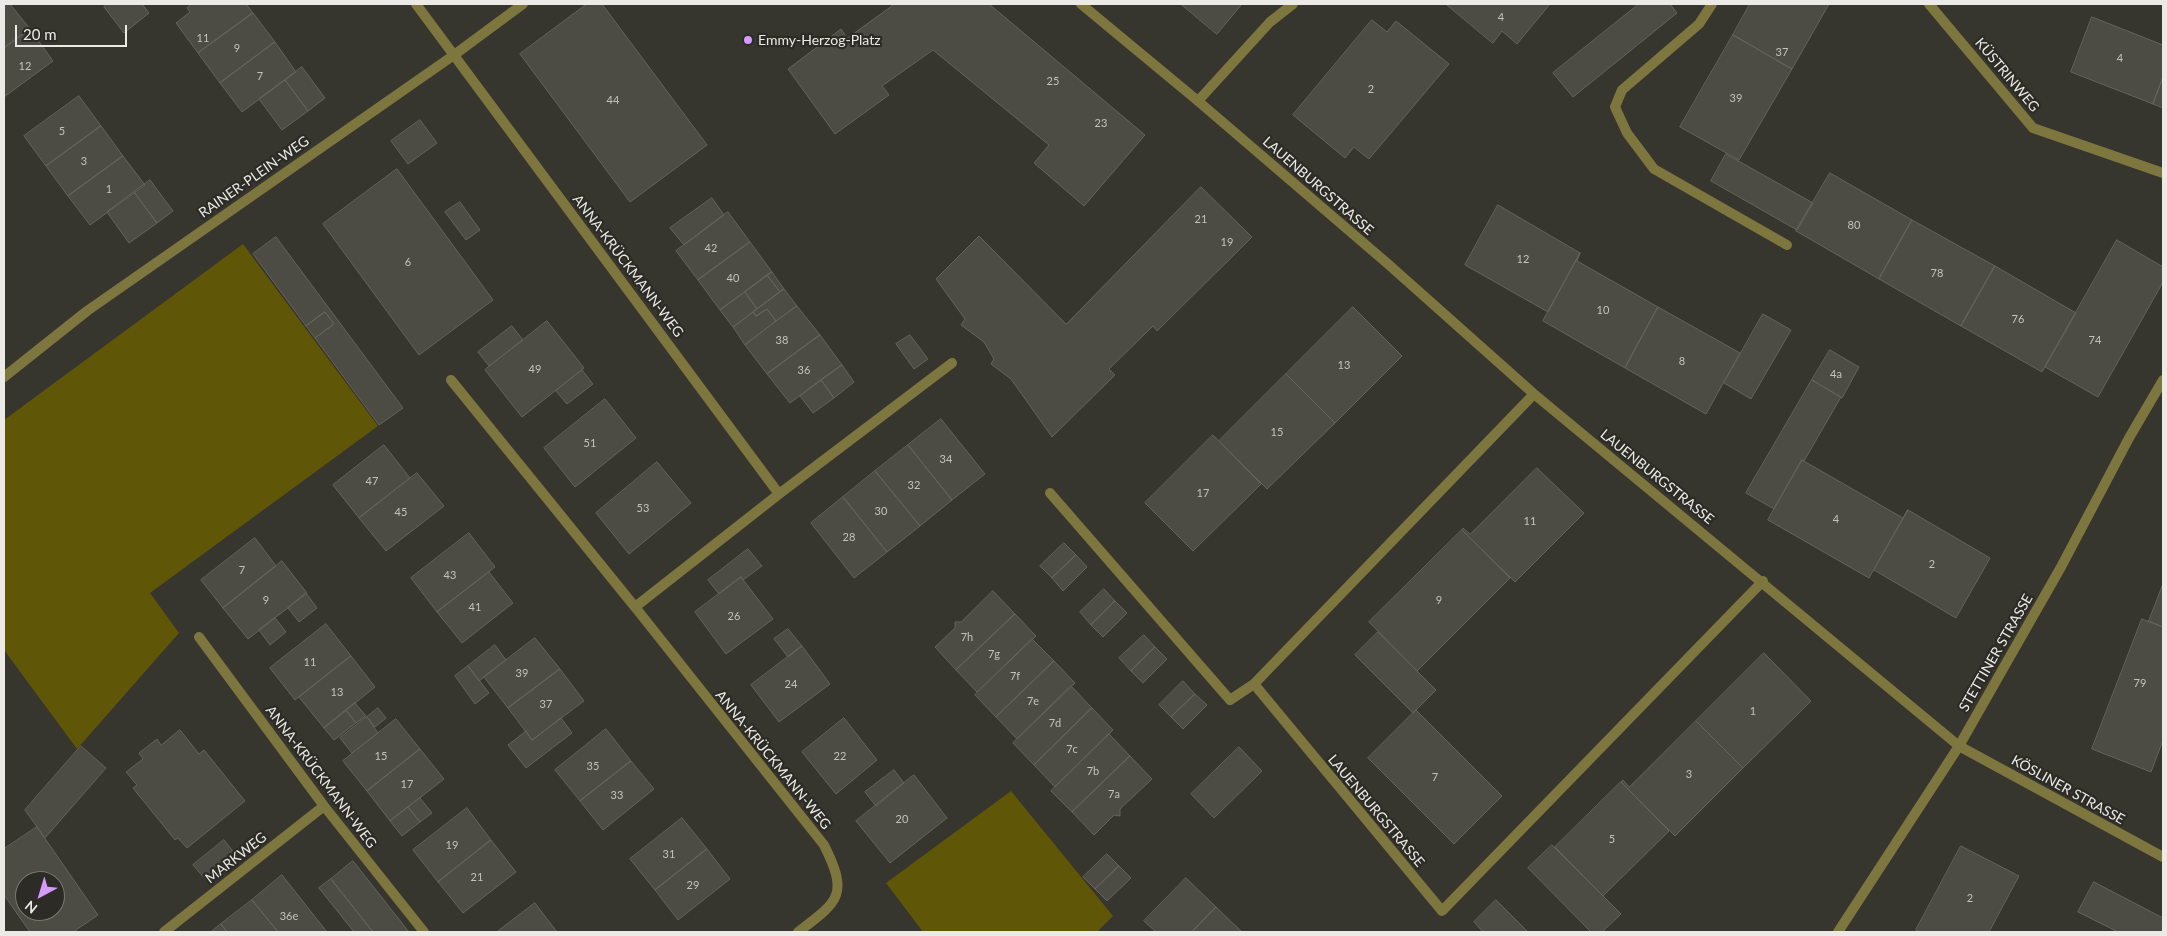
<!DOCTYPE html>
<html>
<head>
<meta charset="utf-8">
<style>
	body { margin:0 }
	#map { position:relative; width:2167px; height:936px; overflow:hidden; background:#36352e; font-family:Lato,sans-serif }
	canvas { display:block }
	.frame { position:absolute; inset:0; border:5px solid #ebeae6; pointer-events:none }
	.north { position:absolute; left:15px; top:871px; width:50px; height:50px; box-sizing:border-box; background:#2c2b25; border:1px solid #787772; border-radius:50%; rotate:219deg; font-size:14px; font-weight:700; line-height:20px; text-align:center; color:#ebeae6 }
	.north::after { content:''; display:block; margin:auto; width:18px; height:22px; background:#d69bfa; clip-path:polygon(50% 0,100% 100%,50% 72%,0 100%) }
	.scale { position:absolute; left:15px; top:25px; width:112px; height:22px; box-sizing:border-box; border:2px solid #ebeae6; border-top:0; padding-left:6px; font-size:15px; line-height:18px; white-space:nowrap; color:#ebeae6; -webkit-text-stroke:4px #2c2b25; paint-order:stroke }
</style>
</head>
<body>
<div id="map">
<canvas width="2167" height="936"></canvas>
<div class="frame"></div>
<div class="north">N</div>
<div class="scale">20 m</div>
</div>
<script>
const context = document.querySelector('canvas').getContext('2d');
context.lineJoin = 'round';
function fill(path, color) { context.fillStyle = color; context.fill(path, 'evenodd'); }
function stroke(path, color, width, dash) { context.strokeStyle = color; context.lineWidth = width; context.lineCap = dash ? 'butt' : 'round'; context.setLineDash(dash || []); context.stroke(path); }
function drawText(font, color, halo, rows, align = 'center') {
  context.font = font + ' Lato,sans-serif'; context.lineWidth = 4.5; context.setLineDash([]); context.textBaseline = 'middle'; context.strokeStyle = halo; context.fillStyle = color; for (const [text, x, y, turn = 0] of rows) {
    context.save(); context.translate(x, y); context.rotate((+turn || 0) * Math.PI / 180); context.textAlign = isNaN(turn) ? turn : align; if (halo) context.strokeText(text, 0, 0); context.fillText(text, 0, 0); context.restore();
  }
}
const green = new Path2D(`
	M243,244L378,426L150,593L179,633L77,749L4,650V420Z
	M1011,791L1113,916L1097,932H923L886,883Z`);
const building = new Path2D(`
	M4,4H10L30,29L4,48Z
	M107,4H142L149,13L124,33L104,7Z
	M193,4H246L253,13L198,53L176,23L190,12L187,8Z
	M587,4H602L707,145L630,202L520,54Z
	M895,4H989L1145,135L1084,206L1034,163L1049,145L933,50L882,86L889,95L835,134L788,69L841,29L847,38Z
	M1181,4H1242L1217,34Z
	M1446,4H1550L1517,44L1502,31L1493,43Z
	M1639,4H1670L1677,13L1573,97L1553,73Z
	M1750,4H1829L1792,69L1733,35Z
	M253,13L275,42L220,83L198,53Z
	M2092,17L2163,45V77L2153,104L2071,72Z
	M1372,20L1387,32L1396,21L1449,64L1369,159L1354,147L1345,158L1293,115Z
	M30,29L53,61L4,97V48Z
	M1733,35L1792,69L1739,160L1680,127Z
	M275,42L296,72L242,112L220,83Z
	M302,67L325,98L308,111L285,80Z
	M2163,77V108L2153,104Z
	M285,80L308,111L282,130L259,99Z
	M79,96L101,126L46,166L24,136Z
	M420,120L437,143L408,164L391,141Z
	M101,126L123,156L68,196L46,166Z
	M1726,154L1813,203L1797,230L1711,181Z
	M123,156L145,185L90,225L68,196Z
	M397,169L493,300L419,355L323,224Z
	M1830,173L1912,220L1879,279L1796,231Z
	M150,180L173,211L157,223L134,192Z
	M1201,187L1252,237L1157,331L1153,326L1109,369L1115,375L1052,437L1011,379L991,364L994,359L984,342L961,325L965,319L936,279L979,236L1066,324Z
	M134,192L157,223L129,243L107,212Z
	M712,198L724,215L684,245L670,228Z
	M460,202L480,230L466,240L445,212Z
	M1498,205L1580,253L1548,312L1465,265Z
	M728,212L750,242L698,280L676,251Z
	M1912,220L1995,266L1961,326L1879,279Z
	M276,237L403,408L379,425L315,338L334,324L325,312L306,326L253,254Z
	M2117,240L2163,267V282L2098,397L2045,367Z
	M750,242L772,272L720,310L698,280Z
	M1580,253L1577,261L1658,307L1625,368L1543,321Z
	M1995,266L2076,313L2042,372L1961,326Z
	M772,272L784,289L780,292L767,275Z
	M767,275L780,292L757,309L745,292Z
	M784,289L797,306L776,321L767,309L756,316L753,312Z
	M745,292L757,309L733,327L720,310Z
	M797,306L820,335L767,374L745,345Z
	M1353,307L1402,356L1335,423L1286,374Z
	M1658,307L1740,353L1706,414L1625,368Z
	M767,309L776,321L745,345L733,327L753,312L756,316Z
	M325,312L334,324L315,338L306,326Z
	M1763,314L1791,330L1751,399L1724,383Z
	M547,321L584,368L522,417L485,370Z
	M512,326L523,340L489,366L478,352Z
	M820,335L842,365L790,403L767,374Z
	M910,335L928,359L914,369L896,344Z
	M1830,350L1859,367L1842,398L1812,380Z
	M842,365L854,382L834,398L821,380Z
	M582,370L593,384L567,404L556,391Z
	M1286,374L1335,423L1267,489L1219,441Z
	M821,380L834,398L813,413L800,396Z
	M1812,380L1841,397L1804,461L1802,460L1774,509L1746,493Z
	M605,399L636,438L575,487L544,448Z
	M941,419L985,474L952,500L908,445Z
	M1213,435L1261,484L1193,551L1145,503Z
	M384,445L410,478L359,518L333,485Z
	M908,445L952,500L920,526L875,471Z
	M1802,460L1903,518L1908,510L1869,578L1768,520Z
	M657,462L691,503L629,554L596,513Z
	M1537,468L1584,513L1515,582L1462,530L1463,528L1470,534Z
	M875,471L920,526L887,552L843,497Z
	M417,473L444,506L386,551L359,518Z
	M843,497L887,552L854,578L811,523Z
	M1908,510L1990,558L1956,618L1874,570Z
	M1462,530L1510,578L1417,671L1369,622Z
	M469,533L495,567L437,612L411,578Z
	M255,538L276,566L223,608L201,580Z
	M1064,543L1076,555L1052,578L1040,566Z
	M748,549L762,566L743,580L741,577L719,594L708,580Z
	M1076,555L1087,567L1063,591L1052,578Z
	M282,561L307,593L248,639L223,608Z
	M489,572L513,603L462,643L437,612Z
	M741,577L773,619L726,654L695,612Z
	M2163,584V627L2149,621Z
	M1104,589L1115,601L1091,625L1080,612Z
	M993,591L1015,614L956,670L935,647L955,628V622H961Z
	M306,593L317,608L299,622L288,608Z
	M1115,601L1127,613L1103,637L1091,625Z
	M1015,614L1036,636L977,692L956,670Z
	M275,618L286,632L270,645L259,630Z
	M2142,619L2163,627V740L2151,772L2092,749Z
	M326,624L351,656L295,700L270,668Z
	M788,629L802,646L788,657L774,639Z
	M1378,632L1436,690L1413,713L1355,655Z
	M1144,635L1155,647L1131,671L1119,658Z
	M535,638L560,669L508,708L484,677Z
	M1032,639L1054,661L996,717L975,695Z
	M495,645L506,660L479,681L468,666Z
	M802,646L830,684L779,722L751,685Z
	M1155,647L1167,659L1143,683L1131,671Z
	M1764,653L1811,701L1743,768L1696,721Z
	M351,656L375,687L324,728L299,697Z
	M1054,661L1075,683L1017,739L996,717Z
	M468,666L489,693L475,704L455,676Z
	M560,669L584,701L532,740L508,708Z
	M1183,681L1195,694L1171,717L1159,705Z
	M1071,686L1092,708L1034,765L1013,743Z
	M1195,694L1207,705L1183,729L1171,717Z
	M355,703L366,716L356,723L346,710Z
	M378,708L386,718L375,727L367,717Z
	M1092,708L1113,730L1055,787L1034,765Z
	M346,710L356,723L334,740L324,728Z
	M1416,710L1502,796L1454,844L1368,758Z
	M367,717L378,733L352,753L340,738Z
	M561,718L572,733L526,768L508,745L526,731L532,740Z
	M844,718L877,760L836,794L802,752Z
	M396,719L420,749L367,791L343,761Z
	M1696,721L1743,768L1675,836L1621,782L1623,780L1629,787Z
	M606,729L631,761L580,801L555,770Z
	M180,730L199,754L204,750L245,801L187,848L178,838L175,840L133,788L137,785L126,772L143,759L139,753L157,739L161,745Z
	M1109,734L1130,756L1072,812L1051,791Z
	M81,746L106,768L45,838L25,810Z
	M1239,747L1262,771L1214,818L1191,794Z
	M420,749L444,779L390,821L367,791Z
	M1130,756L1152,779L1120,809V816L1114,815L1094,835L1072,812Z
	M631,761L654,789L603,830L580,801Z
	M894,770L904,783L876,806L865,792Z
	M914,775L947,818L890,863L856,821Z
	M1621,782L1669,831L1603,896L1555,847Z
	M420,798L432,813L420,822L408,807Z
	M408,807L420,822L402,836L390,821Z
	M467,808L491,840L438,882L413,850Z
	M682,818L707,849L655,890L630,859Z
	M37,827L98,915L73,932H30L4,895V849ZM25,881H55V911H25Z
	M224,840L235,854L205,879L193,865Z
	M491,840L516,872L463,913L438,882Z
	M1552,845L1621,914L1602,932H1591L1528,868Z
	M1961,846L2019,876L1989,932H1920L1916,930Z
	M707,849L730,879L678,920L655,890Z
	M1107,854L1119,866L1095,889L1083,877Z
	M353,861L409,932H373L331,879Z
	M1119,866L1131,878L1107,901L1095,889Z
	M282,875L327,932H278L252,900Z
	M1186,878L1216,907L1192,932H1156L1144,921Z
	M331,879L373,932H354L319,888Z
	M2094,882L2163,918V932H2118L2078,912Z
	M252,900L278,932H227L221,924Z
	M1496,900L1528,932H1483L1474,922Z
	M535,903L557,932H497Z
	M1216,907L1242,932H1192Z
	M221,924L227,932H211Z`);
const lane = new Path2D(`
	M1712,4L1699,24L1622,90L1615,107L1627,133L1654,169L1787,245
	M1050,493L1230,700L1254,684`);
const street = new Path2D(`
	M416,4L779,494L635,607L824,845C849,895 839,901 798,932
	M1081,4L1198,101L1388,264L1534,394L1959,746L2163,857
	M1929,4L2033,128L2163,173
	M1198,101L1270,22L1293,4
	M4,377L87,311L454,55L523,4
	M451,380L635,607
	M1534,394L1254,684L1442,911L1763,581
	M779,494L952,363
	M199,637L324,806L424,932
	M164,932L324,806
	M1838,932L1959,746L2061,567L2129,438L2163,380`);
const markers = [
	[748,40,5,"#d69bfa"]
];
const numberNames = [
	["4",1501,17],
	["11",203,38],
	["9",237,48],
	["37",1782,52],
	["4",2120,58],
	["12",25,66],
	["7",260,76],
	["25",1053,81],
	["2",1371,89],
	["39",1736,98],
	["44",613,100],
	["23",1101,123],
	["5",62,131],
	["3",84,161],
	["1",109,189],
	["21",1201,219],
	["80",1854,225],
	["19",1227,242],
	["42",711,248],
	["12",1523,259],
	["6",408,262],
	["78",1937,273],
	["40",733,278],
	["10",1603,310],
	["76",2018,319],
	["38",782,340],
	["74",2095,340],
	["8",1682,361],
	["13",1344,365],
	["49",535,369],
	["36",804,370],
	["4a",1836,374],
	["15",1277,432],
	["51",590,443],
	["34",946,459],
	["47",372,481],
	["32",914,485],
	["17",1203,493],
	["53",643,508],
	["30",881,511],
	["45",401,512],
	["4",1836,519],
	["11",1530,521],
	["28",849,537],
	["2",1932,564],
	["7",242,570],
	["43",450,575],
	["9",266,600],
	["9",1439,600],
	["41",475,607],
	["26",734,616],
	["7h",967,637],
	["7g",994,654],
	["11",310,662],
	["39",522,673],
	["7f",1015,676],
	["79",2140,683],
	["24",791,684],
	["13",337,692],
	["7e",1033,701],
	["37",546,704],
	["1",1753,711],
	["7d",1055,723],
	["7c",1072,749],
	["15",381,756],
	["22",840,756],
	["35",593,766],
	["7b",1093,771],
	["3",1689,774],
	["7",1435,777],
	["17",407,784],
	["7a",1114,794],
	["33",617,795],
	["20",902,819],
	["5",1612,839],
	["19",452,845],
	["31",669,854],
	["21",477,877],
	["29",693,885],
	["2",1970,898],
	["36e",289,916]
];
const poiNames = [
	["Emmy-Herzog-Platz",758,40]
];
const streetNames = [
	["KÜSTRINWEG",2007,75,50],
	["RAINER-PLEIN-WEG",254,177,-35],
	["LAUENBURGSTRASSE",1318,186,41],
	["ANNA-KRÜCKMANN-WEG",628,266,53],
	["LAUENBURGSTRASSE",1657,477,39],
	["STETTINER STRASSE",1996,653,-60],
	["ANNA-KRÜCKMANN-WEG",773,760,51],
	["ANNA-KRÜCKMANN-WEG",321,777,53],
	["KÖSLINER STRASSE",2068,790,29],
	["LAUENBURGSTRASSE",1376,811,50],
	["MARKWEG",236,858,-38]
];
fill(green, '#5f5608');
fill(building, '#4c4b44');
stroke(building, '#64635c', 1);
stroke(lane, '#7d763e', 10);
stroke(street, '#7d763e', 10);
for (const [x, y, r, color] of markers) { const dot = new Path2D(); dot.arc(x, y, r, 0, 2 * Math.PI); context.fillStyle = color; context.fill(dot); stroke(dot, '#2c2b25', 2); }
drawText('11px', '#c3c2be', null, numberNames);
drawText('14px', '#ebeae6', '#2c2b25', poiNames, 'left');
drawText('14px', '#ebeae6', '#2c2b25', streetNames);
</script>
</body>
</html>
